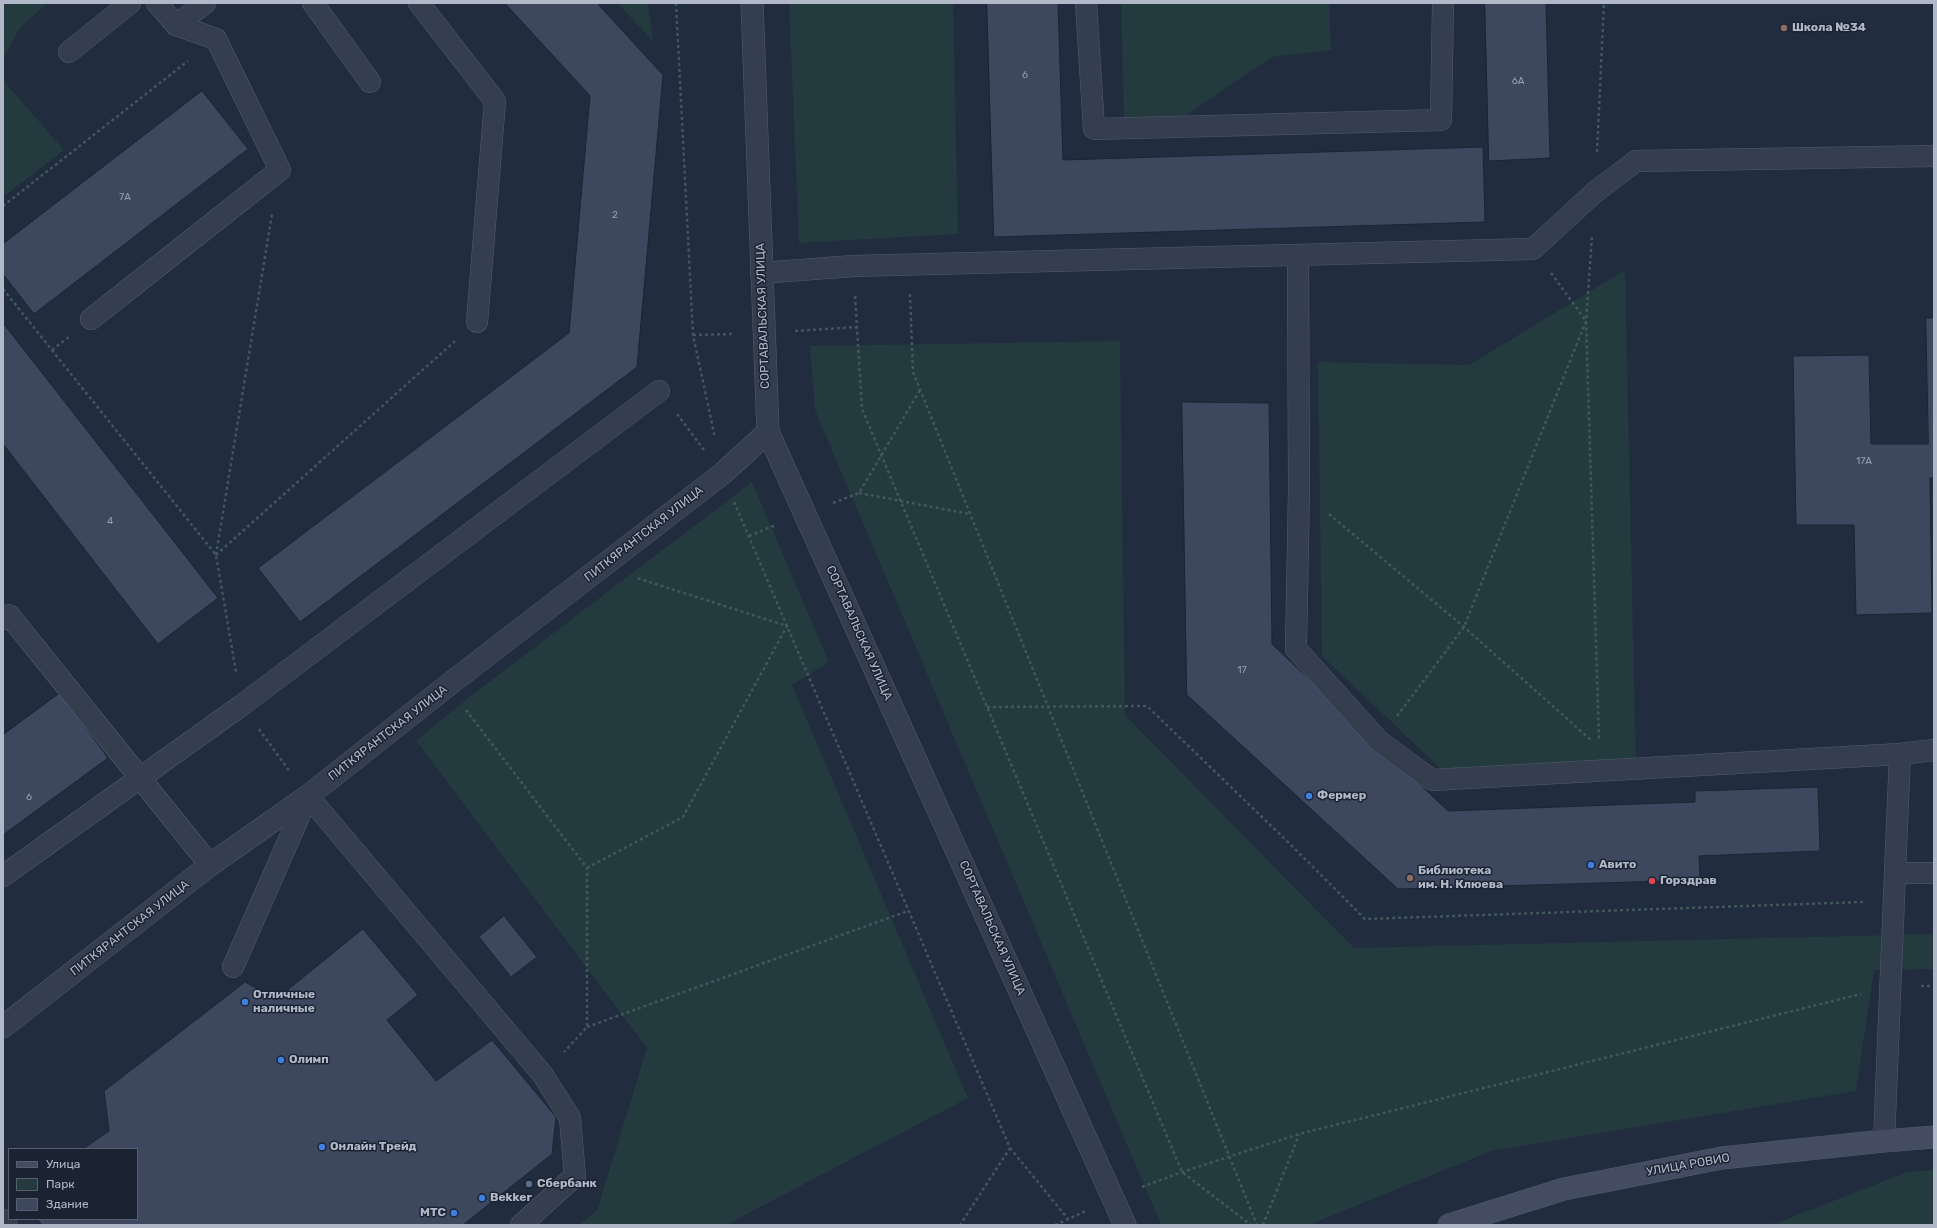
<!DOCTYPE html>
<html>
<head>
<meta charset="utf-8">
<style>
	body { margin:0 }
	#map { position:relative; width:1937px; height:1228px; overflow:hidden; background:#212c3e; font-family:Rubik,sans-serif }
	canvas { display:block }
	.frame { position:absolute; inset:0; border:4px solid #b1b9c9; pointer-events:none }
	.legend { position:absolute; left:8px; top:1148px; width:130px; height:72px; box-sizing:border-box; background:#1b2333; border:1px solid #575f6f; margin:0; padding:5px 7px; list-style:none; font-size:12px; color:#b1b9c9 }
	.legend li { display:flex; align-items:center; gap:8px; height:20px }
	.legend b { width:20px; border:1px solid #575f6f }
</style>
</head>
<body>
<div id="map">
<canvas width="1937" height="1228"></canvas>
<div class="frame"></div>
<ul class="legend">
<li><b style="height:5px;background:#434c61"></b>Улица</li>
<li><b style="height:11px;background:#233a3f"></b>Парк</li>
<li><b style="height:11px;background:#3d485e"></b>Здание</li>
</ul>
</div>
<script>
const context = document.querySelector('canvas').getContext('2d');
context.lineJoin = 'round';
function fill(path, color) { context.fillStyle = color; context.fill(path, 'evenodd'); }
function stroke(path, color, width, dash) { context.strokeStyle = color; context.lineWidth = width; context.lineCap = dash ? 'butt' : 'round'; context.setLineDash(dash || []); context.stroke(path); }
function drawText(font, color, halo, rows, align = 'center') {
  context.font = font + ' Rubik,sans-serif'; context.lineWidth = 3; context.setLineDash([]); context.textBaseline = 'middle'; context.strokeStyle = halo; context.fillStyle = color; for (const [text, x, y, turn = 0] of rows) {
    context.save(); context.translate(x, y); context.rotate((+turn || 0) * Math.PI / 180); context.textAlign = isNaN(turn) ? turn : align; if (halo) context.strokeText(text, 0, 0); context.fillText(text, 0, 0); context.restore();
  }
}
const green = new Path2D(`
	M3,3H47L20,28L3,58Z
	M617,3H648L653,41Z
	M789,3H953L958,234L799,243Z
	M1121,3H1329L1331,50L1272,57L1182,118H1124Z
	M3,80L64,150L3,197Z
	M1625,270L1636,767L1441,769L1322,656L1318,362L1469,365Z
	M1120,341L1125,715L1354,948L1934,934V969L1874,970L1856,1091L1491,1151L1309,1225H1161L815,410L810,346Z
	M752,482L829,662L792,685L968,1098L726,1225H579L597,1210L647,1048L416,741L468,698Z
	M1934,1170V1225H1756L1777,1223L1907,1172Z`);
const building = new Path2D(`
	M505,3H597L663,75L637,367L300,622L258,568L569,333L590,96Z
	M987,3H1058L1063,160L1483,147L1485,222L994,237Z
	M1485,3H1546L1550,158L1489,161Z
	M202,91L248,149L34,314L3,274V244Z
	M1926,318H1934V478H1930L1932,613L1856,615L1854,525H1796L1793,356L1869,355L1871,444H1928Z
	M3,323L218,598L158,644L3,444Z
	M1182,402L1269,403L1272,644L1448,811L1695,802V791L1818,787L1820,851L1699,856L1700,880L1398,889L1187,695Z
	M60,693L108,758L3,835V735Z
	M504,916L537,957L511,977L479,937Z
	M363,929L418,995L387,1020L436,1081L492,1040L556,1117L552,1154L463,1225H42L37,1219H137V1149H83L109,1131L104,1091L245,982L276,999Z`);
const path = new Path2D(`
	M676,3L693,335L715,438
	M1597,152L1604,3
	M3,206L188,61
	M1551,273L1586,321L1599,740
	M3,289L216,555L236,672
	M910,294L913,372L1257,1225
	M855,296L862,409L1182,1172L1251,1225
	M795,331L857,327
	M693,335L734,334
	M52,350L69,337
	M677,414L704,450
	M859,493L970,514
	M734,502L1010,1148L960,1225
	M833,503L859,493L920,390
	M1329,514L1464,627L1591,740
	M749,536L776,525
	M216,555L272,214
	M216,555L455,341
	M987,707L1147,706L1293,847L1365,919L1863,902
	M466,710L587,868V1027L564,1052
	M1397,716L1464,627L1586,321L1592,237
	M259,729L290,772
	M587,868L683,817L787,626L637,578
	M1921,986H1934
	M587,1027L908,911
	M1010,1148L1068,1219
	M1142,1187L1182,1172L1299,1134L1861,994
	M1055,1225L1086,1211
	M1263,1225L1299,1135`);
const lane = new Path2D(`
	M313,3L370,82
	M419,3L495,101L477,322
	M1086,3L1094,129L1441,120L1443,3
	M176,25L205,3
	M69,52L130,3
	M1298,255L1299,489L1296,649L1379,741L1432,780L1900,754L1895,873
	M761,273L853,266L1533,249L1595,192L1636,161L1934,156
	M91,319L280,170L216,39L176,25L157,3
	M3,619L9,615L210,865
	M1900,754L1934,750
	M3,876L242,705L659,391
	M233,967L308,796L543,1075L570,1118L575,1176L521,1225
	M1884,1141L1895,873H1934
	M3,1220L7,1225`);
const street = new Path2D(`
	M752,3L768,432L1125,1225
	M3,1027L210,865L308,796L447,686L722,474L768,432`);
const secondary = new Path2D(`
	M1449,1225L1564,1189L1722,1158L1884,1141L1934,1137`);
const markers = [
	[1784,28,4,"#8d6e63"],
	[1309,796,4,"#3f7fe0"],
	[1591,865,4,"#3f7fe0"],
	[1410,878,4,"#8d6e63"],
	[1652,881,4,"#e0444e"],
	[245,1002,4,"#3f7fe0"],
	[281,1060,4,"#3f7fe0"],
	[322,1147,4,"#3f7fe0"],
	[529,1184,4,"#5c6f8a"],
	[482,1198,4,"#3f7fe0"],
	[454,1213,4,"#3f7fe0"]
];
const numberNames = [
	["6",1025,75],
	["6А",1518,81],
	["7А",125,197],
	["2",615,215],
	["17А",1864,461],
	["4",110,521],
	["17",1242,670],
	["6",29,797]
];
const poiNames = [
	["Школа №34",1792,28],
	["Фермер",1317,796],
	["Авито",1599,865],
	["Библиотека",1418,871],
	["им. Н. Клюева",1418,885],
	["Горздрав",1660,881],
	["Отличные",253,995],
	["наличные",253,1009],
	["Олимп",289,1060],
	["Онлайн Трейд",330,1147],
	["Сбербанк",537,1184],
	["Bekker",490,1198],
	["МТС",446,1213,"right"]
];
const streetNames = [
	["СОРТАВАЛЬСКАЯ УЛИЦА",763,316,-92],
	["ПИТКЯРАНТСКАЯ УЛИЦА",644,534,-38],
	["СОРТАВАЛЬСКАЯ УЛИЦА",859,633,66],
	["ПИТКЯРАНТСКАЯ УЛИЦА",388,733,-38],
	["ПИТКЯРАНТСКАЯ УЛИЦА",130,928,-38],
	["СОРТАВАЛЬСКАЯ УЛИЦА",992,928,66],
	["УЛИЦА РОВИО",1688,1165,-10]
];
fill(green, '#233a3f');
fill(building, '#3d485e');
stroke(building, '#1c2535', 1);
stroke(lane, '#535c6c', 22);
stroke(street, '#535c6c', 23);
stroke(secondary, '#535c6c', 23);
stroke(path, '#41575c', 2.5, [3, 3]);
stroke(lane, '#353e4e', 21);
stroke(street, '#353e4e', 22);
stroke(secondary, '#434c61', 22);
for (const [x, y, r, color] of markers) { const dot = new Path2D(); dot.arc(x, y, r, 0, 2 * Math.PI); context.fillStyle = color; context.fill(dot); stroke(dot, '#1b2333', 1.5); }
drawText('10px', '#949dae', null, numberNames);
drawText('bold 12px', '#b1b9c9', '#1b2333', poiNames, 'left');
drawText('12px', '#b1b9c9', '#1b2333', streetNames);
</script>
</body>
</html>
